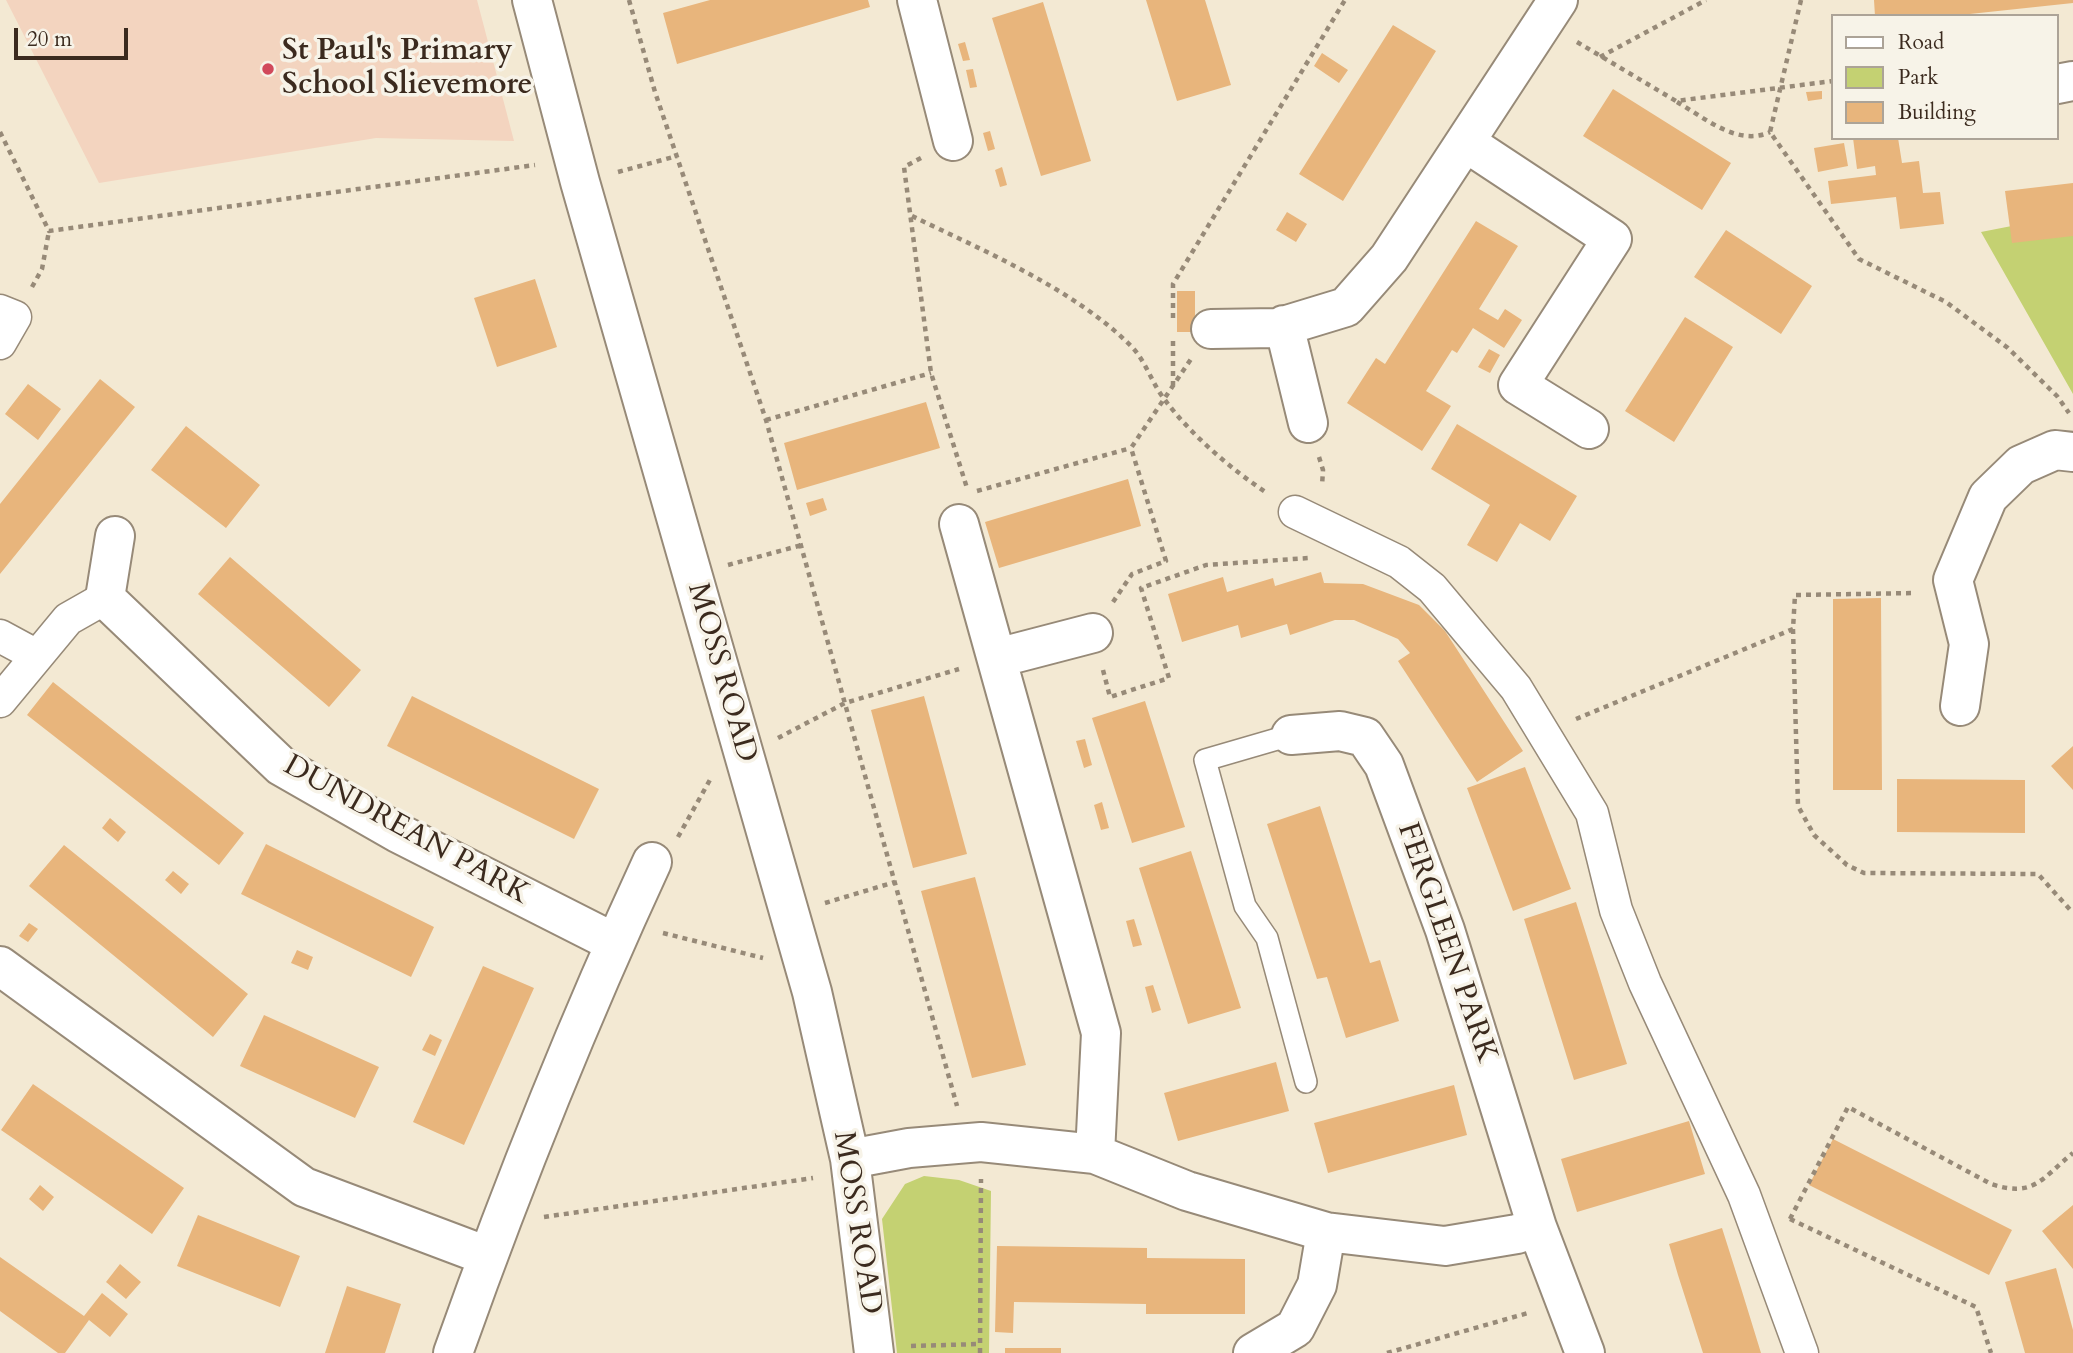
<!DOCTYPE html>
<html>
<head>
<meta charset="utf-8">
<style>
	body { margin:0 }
	#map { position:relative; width:2073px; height:1353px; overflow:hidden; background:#f3e9d3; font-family:Cardo,serif }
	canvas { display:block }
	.legend { position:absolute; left:1831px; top:14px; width:228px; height:126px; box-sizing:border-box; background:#f7f3e8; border:2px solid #aca397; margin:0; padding:9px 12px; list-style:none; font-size:21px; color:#3b2a1e }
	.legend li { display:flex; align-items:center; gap:14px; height:35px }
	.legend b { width:35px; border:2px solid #aca397 }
	.scale { position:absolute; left:14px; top:28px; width:114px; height:32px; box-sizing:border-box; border:4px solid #3b2a1e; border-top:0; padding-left:9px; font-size:21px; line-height:24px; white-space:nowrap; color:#3b2a1e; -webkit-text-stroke:5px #f7f3e8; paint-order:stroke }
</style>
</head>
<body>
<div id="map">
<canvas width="2073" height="1353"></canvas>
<ul class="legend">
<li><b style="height:9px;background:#fff"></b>Road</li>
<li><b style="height:19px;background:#c4d172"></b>Park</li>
<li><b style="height:19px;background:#e8b57c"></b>Building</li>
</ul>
<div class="scale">20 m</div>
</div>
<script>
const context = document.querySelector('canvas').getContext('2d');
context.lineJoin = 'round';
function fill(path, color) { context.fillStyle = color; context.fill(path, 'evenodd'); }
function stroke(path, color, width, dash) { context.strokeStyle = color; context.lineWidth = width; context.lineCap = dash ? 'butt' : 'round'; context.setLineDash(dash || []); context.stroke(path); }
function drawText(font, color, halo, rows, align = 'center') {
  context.font = font + ' Cardo,serif'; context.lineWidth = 7; context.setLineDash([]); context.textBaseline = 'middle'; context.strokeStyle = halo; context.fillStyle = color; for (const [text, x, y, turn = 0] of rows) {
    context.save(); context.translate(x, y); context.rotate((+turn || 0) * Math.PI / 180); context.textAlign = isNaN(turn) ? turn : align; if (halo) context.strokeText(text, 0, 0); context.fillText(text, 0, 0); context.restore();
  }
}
const built = new Path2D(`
	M6,0H477L514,141L376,138L99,183Z`);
const green = new Path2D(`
	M2073,214V394L1981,232Z
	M924,1176L959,1180L991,1191L989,1353H897L882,1219L905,1184Z`);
const building = new Path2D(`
	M710,0H868L870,7L677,64L663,13Z
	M1146,0H1205L1231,85L1177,101Z
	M1874,0H2073V3L1951,16H1875Z
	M1043,2L1091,161L1041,176L992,18Z
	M1393,25L1436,51L1343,201L1299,174Z
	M965,42L970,60L963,61L958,44Z
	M1322,53L1348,70L1339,83L1314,66Z
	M973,69L977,87L970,88L966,70Z
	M1613,89L1731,163L1702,210L1583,136Z
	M1822,91V99L1808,101L1806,92Z
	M990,131L995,149L988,151L983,133Z
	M1853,138H1898L1902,163L1919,161L1923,193L1940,192L1944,224L1900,229L1896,197L1831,204L1828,181L1876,175L1875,166L1857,169Z
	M1844,143L1848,166L1818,172L1814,148Z
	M1002,167L1007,185L1000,187L995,170Z
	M2073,183V236L2012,243L2005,191Z
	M1287,212L1307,224L1296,242L1276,230Z
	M1476,221L1518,246L1479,309L1498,320L1505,309L1522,320L1504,348L1473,328L1457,353L1452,350L1426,391L1451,406L1422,451L1347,403L1376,358L1385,364Z
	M1726,230L1812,286L1781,334L1694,277Z
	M535,279L557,347L497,367L474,298Z
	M1177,291H1195V332H1177Z
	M1685,317L1733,347L1674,442L1625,411Z
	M1489,349L1500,355L1490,373L1478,367Z
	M100,379L135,407L0,574V504Z
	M28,384L61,409L38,440L5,414Z
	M926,402L940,448L797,490L784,443Z
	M1457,424L1577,496L1550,541L1520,523L1497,562L1467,545L1490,505L1431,469Z
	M186,426L260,485L226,528L151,470Z
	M1128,479L1141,526L999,568L985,522Z
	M823,498L827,510L810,516L806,503Z
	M230,557L361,670L329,707L198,594Z
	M1321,572L1324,583L1363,584L1419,605L1445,631L1523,751L1477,782L1398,661L1410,653L1398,639L1354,620H1335L1290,635L1287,624L1241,638L1238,625L1182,642L1168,594L1223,577L1227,592L1273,578L1275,586Z
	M1881,598L1882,790H1833V599Z
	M53,682L244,833L219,865L27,715Z
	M412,696L599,789L574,839L387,746Z
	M924,696L967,854L913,868L871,710Z
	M1145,701L1185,827L1132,843L1092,718Z
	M1085,739L1092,765L1084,768L1076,741Z
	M2073,746V790L2051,766Z
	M1525,767L1571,889L1513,911L1467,788Z
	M1897,779L2025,780V833L1897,832Z
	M1102,802L1109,828L1101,830L1094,805Z
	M1320,806L1370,963L1380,960L1399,1021L1346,1038L1327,977L1317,979L1267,824Z
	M110,818L126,832L118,842L102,828Z
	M266,844L434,927L411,977L241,894Z
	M64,845L248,994L213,1037L29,886Z
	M1191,851L1241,1008L1188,1024L1139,868Z
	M173,871L189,884L181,894L165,880Z
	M975,877L1026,1065L972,1078L921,891Z
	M1576,902L1627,1064L1574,1080L1524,919Z
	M1134,919L1142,945L1133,947L1126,921Z
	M29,923L38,929L28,942L19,936Z
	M297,950L313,957L308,970L291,963Z
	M483,966L534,988L464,1145L413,1122Z
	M1153,985L1161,1010L1152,1013L1145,987Z
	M264,1015L379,1067L355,1118L240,1066Z
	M430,1034L442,1040L435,1056L422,1050Z
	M1276,1062L1289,1111L1178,1141L1164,1093Z
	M33,1084L184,1188L152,1234L1,1130Z
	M1454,1085L1467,1135L1328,1173L1314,1123Z
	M1689,1121L1705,1174L1577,1212L1561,1159Z
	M1833,1139L2012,1230L1989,1275L1809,1185Z
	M40,1185L54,1197L43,1211L29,1199Z
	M2073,1205V1269L2042,1231Z
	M198,1215L300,1256L280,1307L177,1266Z
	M1722,1228L1741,1288L1761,1353H1703L1678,1275L1669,1244Z
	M997,1246L1147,1248V1258L1245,1259V1314H1146V1304L1014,1302L1013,1333L995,1332Z
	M0,1257L84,1316L102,1293L128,1314L110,1337L89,1320L65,1353H58L0,1311Z
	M120,1264L141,1282L126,1299L106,1282Z
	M2056,1268L2073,1330V1353H2025L2005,1282Z
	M347,1286L401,1304L385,1353H325Z
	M1005,1348H1061V1353H1005Z`);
const path = new Path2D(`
	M629,0L655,92L766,420L957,1106
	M1801,0L1770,132L1859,259L1946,302L2008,348L2057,396L2069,413
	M1577,42L1676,101L1833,81
	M1600,57L1706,0
	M1677,102C1705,118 1738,147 1770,132
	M0,132L49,231L535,165
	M921,158L904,167L931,373L967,488
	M618,172L677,156
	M912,216C984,251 1074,289 1131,346C1146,361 1152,384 1165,400C1190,434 1232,470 1267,493
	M32,287L42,269L49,231
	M1173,318V284L1345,0
	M1173,341V385
	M766,420L931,373
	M1319,457L1323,470L1322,486
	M977,491L1131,448
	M728,565L802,545
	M1113,602L1132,574L1166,561L1131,448L1191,359
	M1793,629L1798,806L1814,835L1847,865L1864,873L2038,874L2073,913
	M1103,670L1110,697L1169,678L1141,588L1206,565L1309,558
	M1576,719L1793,629L1795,595L1916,593
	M778,738L845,703L959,669
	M678,837L711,778
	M825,903L895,882
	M663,933L763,958
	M544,1217L813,1178
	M1790,1219L1848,1107L1991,1184C2034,1198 2041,1179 2073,1153
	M1790,1219L1976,1307L1991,1353
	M911,1346L980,1344
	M980,1353L981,1179
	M1387,1353L1528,1313`);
const service = new Path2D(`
	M1291,735L1205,760L1245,906L1267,938L1306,1082`);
const pedestrian = new Path2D(`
	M0,311L15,317L0,343
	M1295,512L1399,562L1432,588L1516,688L1592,813L1616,910L1645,983L1744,1195L1802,1353
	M0,636L37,656
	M0,701L68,619L105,598`);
const minor = new Path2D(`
	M532,0L580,182L812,992L850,1159L874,1353
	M917,0L953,141
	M2057,84L2073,81
	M1465,142L1612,239L1518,385L1589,429
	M1284,325L1308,423
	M1211,329L1277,328L1346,307L1389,258L1558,0
	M959,524L1101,1033L1095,1154
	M115,536L105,598L281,766L398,833L615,943
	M997,658L1093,633
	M1960,706L1969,644L1953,580L1988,497L2021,465L2055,450L2073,452
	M1291,735L1340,731L1365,737L1384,765L1445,930L1537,1227L1585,1353
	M0,966L304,1187L487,1256
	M850,1159L909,1148L981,1142L1095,1154L1187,1191L1326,1232L1445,1246L1517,1234L1537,1227
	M453,1353C512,1187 578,1022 652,862
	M1253,1353L1295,1328L1317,1285L1326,1232`);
const markers = [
	[268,69,7,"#d1495b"]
];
const poiNames = [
	["St Paul's Primary",282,52],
	["School Slievemore",282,86]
];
const streetNames = [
	["MOSS ROAD",721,673,74],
	["DUNDREAN PARK",406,831,29],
	["FERGLEEN PARK",1446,943,71],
	["MOSS ROAD",856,1223,81]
];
fill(built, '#f3d4bf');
fill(green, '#c4d172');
fill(building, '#e8b57c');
stroke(service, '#978a78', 24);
stroke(pedestrian, '#978a78', 35);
stroke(minor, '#978a78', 42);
stroke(path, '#978a78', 4.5, [5, 5]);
stroke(service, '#fff', 21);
stroke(pedestrian, '#fff', 32);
stroke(minor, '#fff', 38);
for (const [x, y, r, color] of markers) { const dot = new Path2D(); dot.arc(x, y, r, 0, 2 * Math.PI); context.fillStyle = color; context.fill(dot); stroke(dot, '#f7f3e8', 2.5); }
drawText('bold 30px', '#3b2a1e', '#f7f3e8', poiNames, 'left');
drawText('30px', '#3b2a1e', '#f7f3e8', streetNames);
</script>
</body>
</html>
